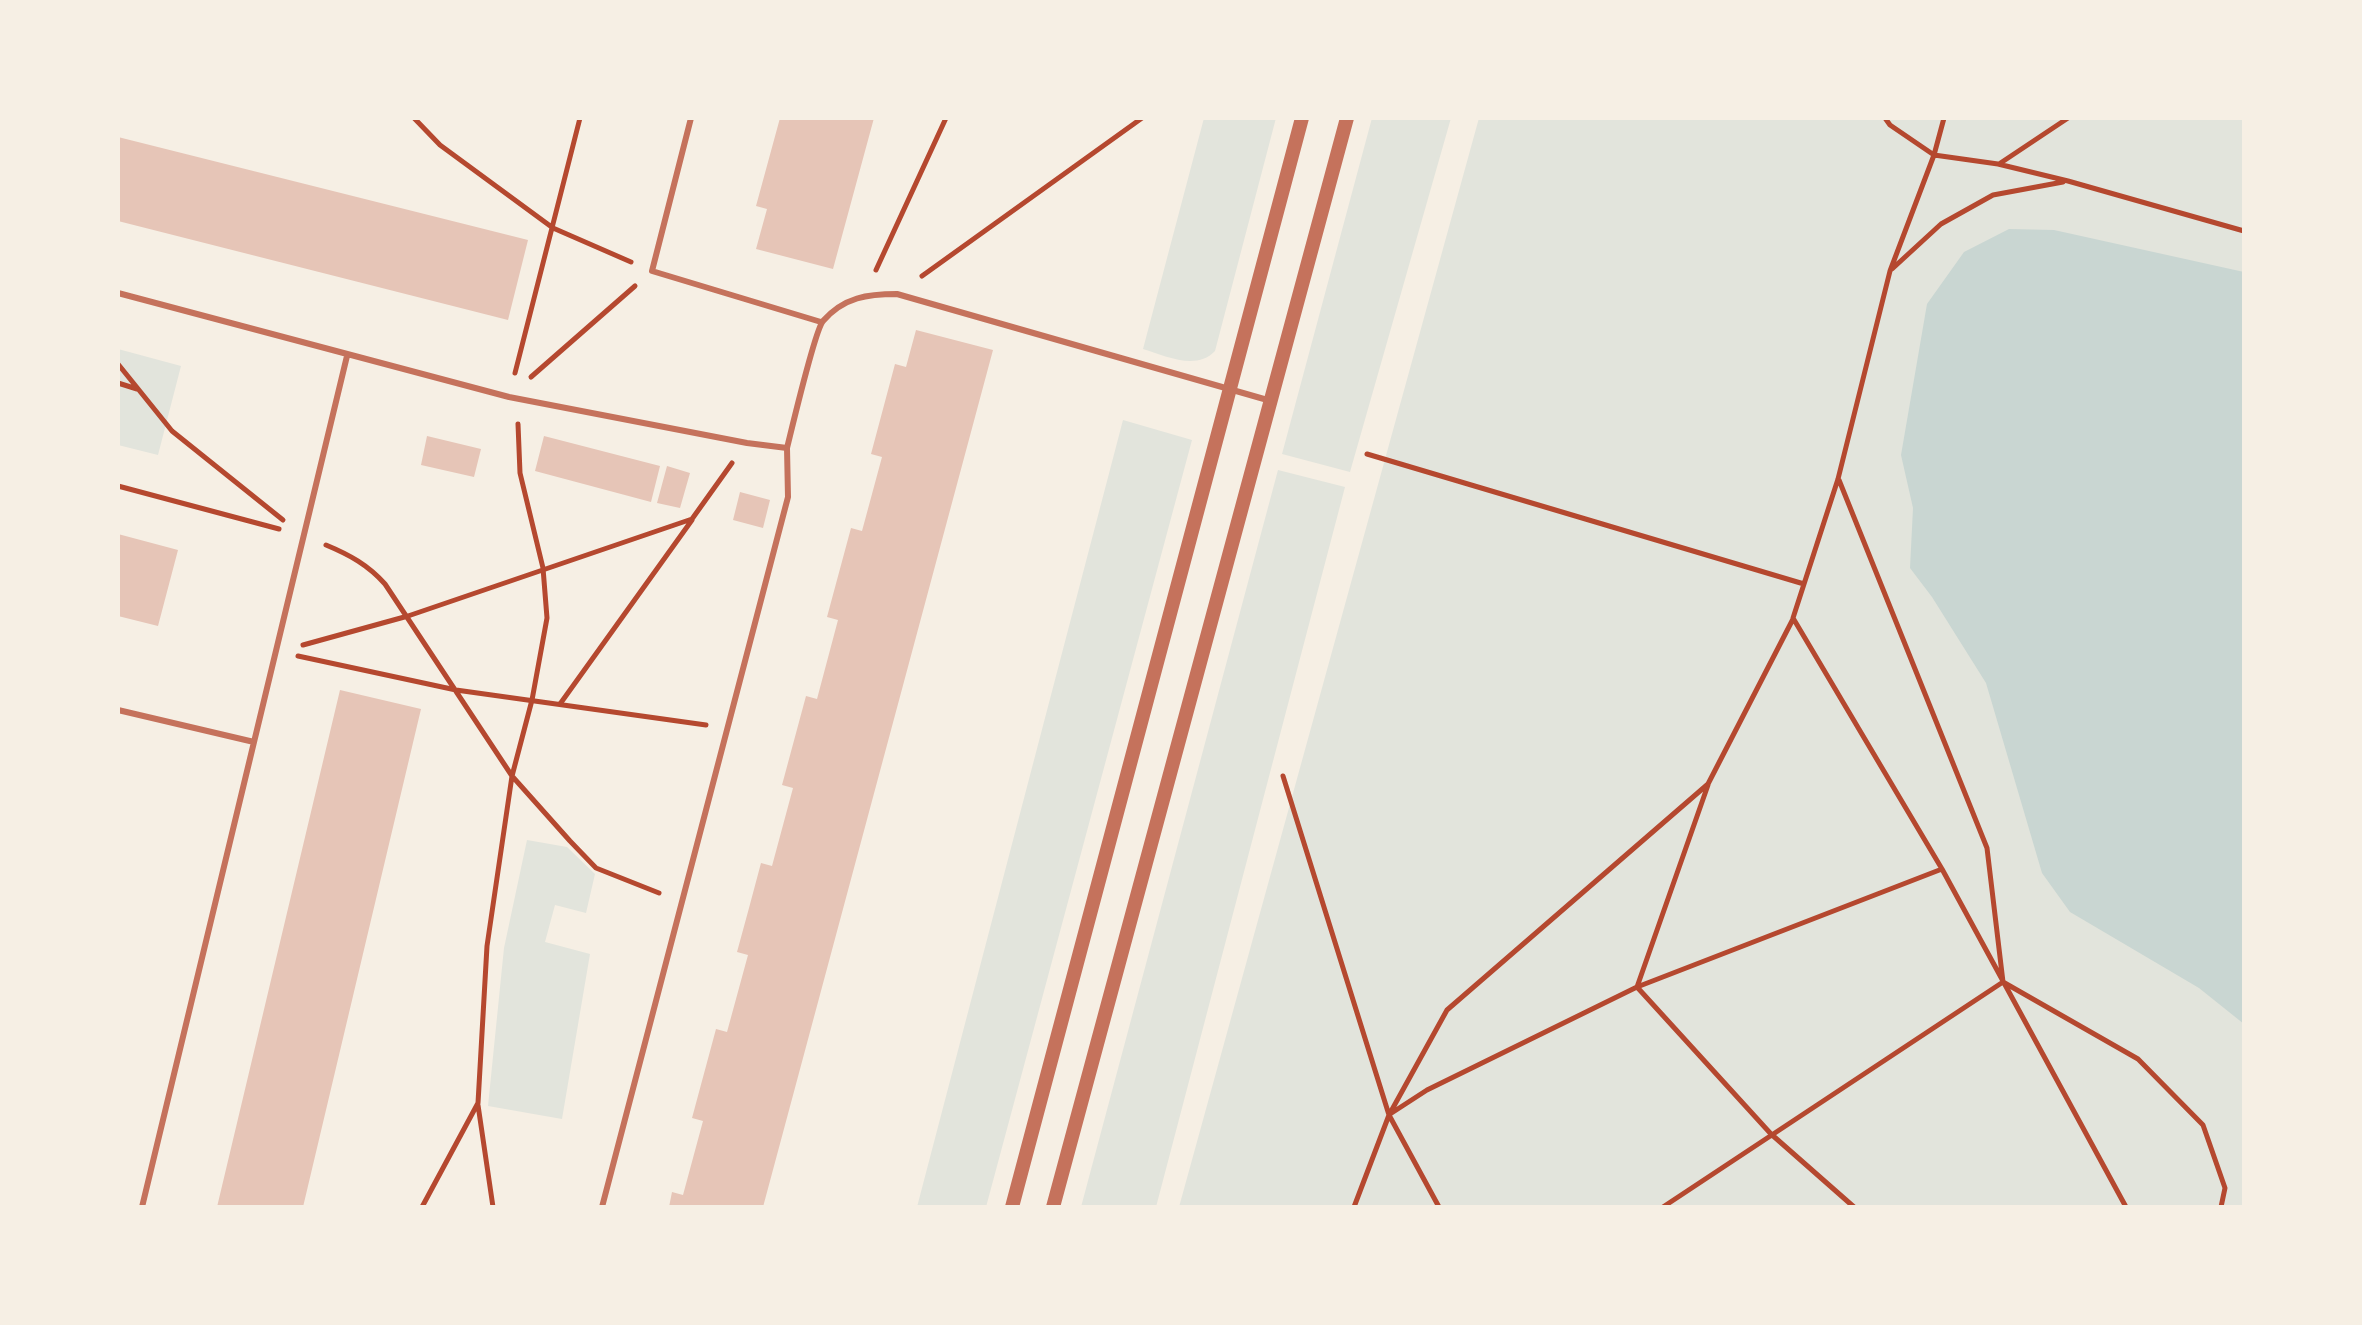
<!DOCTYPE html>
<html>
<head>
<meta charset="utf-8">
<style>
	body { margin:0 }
	#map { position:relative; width:2362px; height:1325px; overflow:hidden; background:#f6efe4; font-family:Mulish,sans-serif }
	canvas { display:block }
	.frame { position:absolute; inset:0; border:120px solid #f6efe4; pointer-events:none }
</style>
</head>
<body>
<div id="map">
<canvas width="2362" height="1325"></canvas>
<div class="frame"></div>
</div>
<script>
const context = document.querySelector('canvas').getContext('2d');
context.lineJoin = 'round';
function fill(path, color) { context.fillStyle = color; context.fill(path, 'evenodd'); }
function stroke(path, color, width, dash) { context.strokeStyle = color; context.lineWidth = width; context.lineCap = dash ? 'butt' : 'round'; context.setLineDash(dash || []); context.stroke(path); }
const green = new Path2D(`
	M1204,118H1276L1215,351C1196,371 1166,356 1143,349Z
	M1372,118H1451L1350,472L1282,454Z
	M1479,118H2244V1207H1179Z
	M118,349L181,366L158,455L118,445Z
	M1123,420L1192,440L986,1207H917Z
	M1278,470L1345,487L1156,1207H1081Z
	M527,840L567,847L595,874L586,913L555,905L545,942L590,954L562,1119L488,1106L504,948Z`);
const water = new Path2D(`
	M2009,229L2054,230L2244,272V1024L2199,988L2070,912L2042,873L1986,683L1932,597L1910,568L1913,508L1901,455L1927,304L1964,252Z`);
const building = new Path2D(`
	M780,118H874L833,269L756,249L767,209L756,206Z
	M118,137L528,240L508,320L118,221Z
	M916,330L993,350L763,1207H669L672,1192L683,1195L703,1121L692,1118L716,1029L727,1032L748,955L737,952L749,908L761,863L772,866L793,788L782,785L806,696L817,699L838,620L827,617L851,528L862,531L882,457L871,454L895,364L906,367Z
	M427,436L481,449L474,477L421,465Z
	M544,436L660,466L651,502L535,471Z
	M667,466L690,473L680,508L657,503Z
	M740,492L770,500L763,528L733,520Z
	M118,534L178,550L158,626L118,616Z
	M340,690L421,709L303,1207H217Z`);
const path = new Path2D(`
	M414,118L440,145L553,228L631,262
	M1885,118L1890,125L1934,155L1998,164L2068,181L2244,231
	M1944,118L1934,155L1890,271L1838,479L1793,618L1942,869L2126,1207
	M1999,164L2068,118
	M1892,269L1941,224L1993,195L2063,182
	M876,270L946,118
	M922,276L1142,118
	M118,364L172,431L283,520
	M515,373L580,118
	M531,377L635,286
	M118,383L137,389
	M1367,454L1804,584
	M1839,480L1987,848L2003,982L2138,1059L2203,1125L2225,1188L2221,1207
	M118,486L279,529
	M326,545C350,555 368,565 385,584L512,776L570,841L596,868L659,893
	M303,645L408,616L692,519L732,463
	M298,656L456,690L706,725
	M560,704L692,520
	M1283,776L1389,1115L1439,1207
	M1708,785L1637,987L1771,1134L1854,1207
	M478,1105L493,1207
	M1390,1114L1427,1090L1637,987L1942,869
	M422,1207L478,1103L487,946L512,776L532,700L547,618L543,568L520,473L518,424
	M1354,1207L1389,1115L1447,1010L1708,784L1793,619
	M1663,1207L2003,982`);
const service = new Path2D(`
	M691,118L652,271L821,322
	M118,293L509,397L747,443L787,448L788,497L602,1207
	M787,448C792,428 815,330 823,321C844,297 868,294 897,294L1271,401
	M118,710L254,742
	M142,1207L347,356`);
const tertiary = new Path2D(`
	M1012,1207L1302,118
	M1053,1207L1347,118`);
fill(green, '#e2e4dc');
fill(water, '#c9d6d2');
fill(building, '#e6c5b7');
stroke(path, '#b5482f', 5);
stroke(service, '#c5725c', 6);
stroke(tertiary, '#c5725c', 14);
</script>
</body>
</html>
